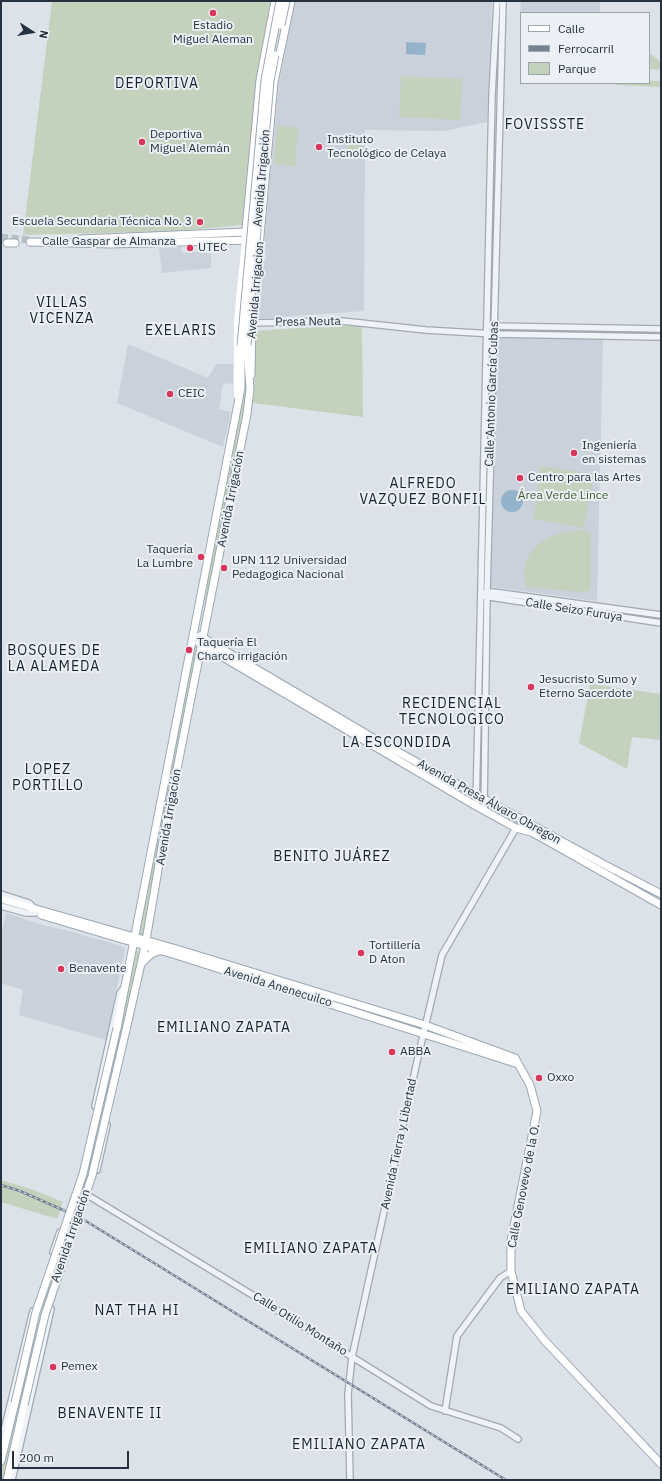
<!DOCTYPE html>
<html>
<head>
<meta charset="utf-8">
<style>
	body { margin:0 }
	#map { position:relative; width:662px; height:1481px; overflow:hidden; background:#dce2e8; font-family:"IBM Plex Sans",sans-serif }
	canvas { display:block }
	.frame { position:absolute; inset:0; border:2px solid #25313f; pointer-events:none }
	.legend { position:absolute; left:520px; top:12px; width:130px; height:72px; box-sizing:border-box; background:#ecf0f5; border:1px solid #9ca4ac; margin:0; padding:5px 7px; list-style:none; font-size:12px; color:#25313f }
	.legend li { display:flex; align-items:center; gap:8px; height:20px }
	.legend b { width:20px; border:1px solid #9ca4ac }
	.north { position:absolute; left:12px; top:12px; width:40px; height:40px; -webkit-text-stroke:3px #ecf0f5; paint-order:stroke; rotate:102deg; font-size:11px; font-weight:700; line-height:16px; text-align:center; color:#25313f }
	.north::after { content:''; display:block; margin:auto; width:14px; height:18px; background:#25313f; clip-path:polygon(50% 0,100% 100%,50% 72%,0 100%) }
	.scale { position:absolute; left:12px; top:1451px; width:117px; height:18px; box-sizing:border-box; border:2px solid #25313f; border-top:0; padding-left:5px; font-size:12px; line-height:14px; white-space:nowrap; color:#25313f; -webkit-text-stroke:3px #ecf0f5; paint-order:stroke }
</style>
</head>
<body>
<div id="map">
<canvas width="662" height="1481"></canvas>
<div class="frame"></div>
<ul class="legend">
<li><b style="height:5px;background:#fff"></b>Calle</li>
<li><b style="height:5px;background:#758292"></b>Ferrocarril</li>
<li><b style="height:11px;background:#c4d2bd"></b>Parque</li>
</ul>
<div class="north">N</div>
<div class="scale">200 m</div>
</div>
<script>
const context = document.querySelector('canvas').getContext('2d');
context.lineJoin = 'round';
function fill(path, color) { context.fillStyle = color; context.fill(path, 'evenodd'); }
function stroke(path, color, width, dash) { context.strokeStyle = color; context.lineWidth = width; context.lineCap = dash ? 'butt' : 'round'; context.setLineDash(dash || []); context.stroke(path); }
function drawText(font, color, halo, rows, align = 'center') {
  context.font = font + ' "IBM Plex Sans",sans-serif'; context.lineWidth = 4; context.setLineDash([]); context.textBaseline = 'middle'; context.strokeStyle = halo; context.fillStyle = color; for (const [text, x, y, turn = 0] of rows) {
    context.save(); context.translate(x, y); context.rotate((+turn || 0) * Math.PI / 180); context.textAlign = isNaN(turn) ? turn : align; if (halo) context.strokeText(text, 0, 0); context.fillText(text, 0, 0); context.restore();
  }
}
const built = new Path2D(`
	M295,1H492L487,122L444,131L365,130L364,311L255,319L264,260L266,258L264,243L279,82Z
	M521,1H600V13H521L520,16Z
	M181,247L182,253L204,251L205,253L211,252V268L162,273L159,248Z
	M498,337L603,339L597,601L491,587Z
	M128,344L208,378L216,364H233V384L223,383L219,409L231,412L223,447L117,403Z
	M6,913L42,925L61,929L122,946L125,949L106,1040L19,1015L23,990L1,983V937Z`);
const green = new Path2D(`
	M52,1H273L256,90L242,225L177,231L23,235Z
	M651,54L661,62V70L649,69V56Z
	M401,76L462,79L460,120L399,117Z
	M649,81H661V87L616,85V83H649Z
	M277,126L298,127L295,166L274,164Z
	M362,141L361,155L347,154L348,142Z
	M329,326H362L363,417L253,403L255,373V331Z
	M497,329L588,330L589,332L500,330Z
	M246,372L247,397L202,624L208,575L240,413Z
	M540,466L594,474L584,528L534,519Z
	M583,530L591,533V588L588,591L580,592L526,587C517,548 550,531 583,530Z
	M492,593L661,617V619L492,595Z
	M194,647L197,648L144,937L140,934L146,895Z
	M590,684L661,694L660,740L632,737L627,769L579,743Z
	M382,747L473,796L474,797L472,798Z
	M487,806L661,897V903L487,809Z
	M137,950L139,951L133,984L132,997L103,1120H101L100,1115L133,957Z
	M95,1128L103,1129L78,1211H76L73,1209Z
	M1,1180L31,1189L63,1202L57,1219L1,1202Z
	M65,1230H69L71,1233L45,1307H42Z
	M36,1320L39,1324L6,1480H1V1463Z`);
const water = new Path2D(`
	M406,42L426,43L425,55L406,54Z
	M115,78L131,79L130,88L115,87Z
	M501 501a11 11 0 1 1 22 0a11 11 0 1 1-22 0Z`);
const primaryTunnel = new Path2D(`
	M1,237L30,240`);
const tertiary = new Path2D(`
	M252,323L342,321L426,330L494,334L661,337
	M491,326L661,329
	M485,593L493,592L661,615
	M483,596L661,623
	M476,806L492,95L497,1
	M484,810L487,593L503,1
	M1,894L29,903L34,908
	M1,906L26,913H35
	M95,1106L120,993L123,989
	M97,1170L107,1125
	M89,1196L264,1302L431,1406L501,1428L518,1439
	M53,1252L60,1232
	M445,1411L457,1336L500,1278L511,1271
	M1,1443L33,1311
	M12,1480L51,1309
	M350,1480L348,1394L352,1357L418,1057L442,955L516,828`);
const secondary = new Path2D(`
	M237,396V320L245,240`);
const primary = new Path2D(`
	M80,239L246,232
	M245,240L260,80L275,1
	M30,242L111,244L250,240
	M7,243H15
	M257,269L274,82L291,1
	M251,375L252,319
	M200,636L380,742L607,866L661,894
	M199,643L476,806L516,828L531,832L544,839L661,905
	M1,899L180,950L425,1025L515,1058L530,1085L537,1111L511,1241V1271L521,1311L545,1341L661,1464
	M41,915L179,956L515,1063
	M142,963L151,954L161,950
	M117,1028L241,388V346
	M126,1030L145,946L164,835L247,414L250,389L247,345
	M1,1461L15,1403
	M7,1480L24,1405`);
const rail = new Path2D(`
	M1,1185L20,1191L81,1218L506,1480`);
const primaryBridge = new Path2D(`
	M281,25L286,1
	M247,345L270,81L275,55
	M241,346L265,80L280,1
	M15,1403L36,1312L83,1174L117,1028
	M24,1405L45,1315L92,1176L126,1030`);
const markers = [
	[213,13,4,"#d8365b"],
	[142,142,4,"#d8365b"],
	[319,147,4,"#d8365b"],
	[200,222,4,"#d8365b"],
	[190,248,4,"#d8365b"],
	[170,394,4,"#d8365b"],
	[574,453,4,"#d8365b"],
	[520,478,4,"#d8365b"],
	[201,557,4,"#d8365b"],
	[224,568,4,"#d8365b"],
	[189,650,4,"#d8365b"],
	[531,687,4,"#d8365b"],
	[361,953,4,"#d8365b"],
	[61,969,4,"#d8365b"],
	[392,1052,4,"#d8365b"],
	[539,1078,4,"#d8365b"],
	[53,1367,4,"#d8365b"]
];
const poiNames = [
	["Estadio",213,26,"center"],
	["Miguel Aleman",213,40,"center"],
	["Deportiva",150,135],
	["Miguel Alemán",150,149],
	["Instituto",327,140],
	["Tecnológico de Celaya",327,154],
	["Escuela Secundaria Técnica No. 3",192,222,"right"],
	["UTEC",198,248],
	["CEIC",178,394],
	["Ingeniería",582,446],
	["en sistemas",582,460],
	["Centro para las Artes",528,478],
	["Taquería",193,550,"right"],
	["La Lumbre",193,564,"right"],
	["UPN 112 Universidad",232,561],
	["Pedagogica Nacional",232,575],
	["Taquería El",197,643],
	["Charco irrigación",197,657],
	["Jesucristo Sumo y",539,680],
	["Eterno Sacerdote",539,694],
	["Tortillería",369,946],
	["D Aton",369,960],
	["Benavente",69,969],
	["ABBA",400,1052],
	["Oxxo",547,1078],
	["Pemex",61,1367]
];
const streetNames = [
	["Avenida Irrigación",262,178,-85],
	["Calle Gaspar de Almanza",109,242],
	["Avenida Irrigacion",256,290,-85],
	["Presa Neuta",308,322,-1],
	["Calle Antonio García Cubas",492,394,-88],
	["Avenida Irrigación",231,499,-79],
	["Calle Seizo Furuya",574,610,9],
	["Avenida Presa Álvaro Obregon",489,802,29],
	["Avenida Irrigación",169,817,-80],
	["Avenida Anenecuilco",278,987,17],
	["Avenida Tierra y Libertad",399,1144,-78],
	["Calle Genovevo de la O.",524,1186,-79],
	["Avenida Irrigación",71,1236,-71],
	["Calle Otilio Montaño",300,1324,32]
];
const parkNames = [
	["Área Verde Lince",563,496]
];
const quarterNames = [
	["DEPORTIVA",157,84],
	["FOVISSSTE",545,125],
	["VILLAS",62,303],
	["VICENZA",62,319],
	["EXELARIS",181,331],
	["ALFREDO",423,484],
	["VAZQUEZ BONFIL",423,500],
	["BOSQUES DE",54,651],
	["LA ALAMEDA",54,667],
	["RECIDENCIAL",452,704],
	["TECNOLOGICO",452,720],
	["LA ESCONDIDA",397,743],
	["LOPEZ",48,770],
	["PORTILLO",48,786],
	["BENITO JUÁREZ",332,857],
	["EMILIANO ZAPATA",224,1028],
	["EMILIANO ZAPATA",311,1249],
	["EMILIANO ZAPATA",573,1290],
	["NAT THA HI",137,1311],
	["BENAVENTE II",110,1414],
	["EMILIANO ZAPATA",359,1445]
];
fill(built, '#cad1da');
fill(green, '#c4d2bd');
fill(water, '#94b3cb');
stroke(primaryTunnel, '#b7bfc6', 7, [7, 3.5]);
stroke(tertiary, '#a1a9b2', 8);
stroke(primary, '#9ba7b4', 9);
stroke(tertiary, '#eff2f6', 5.5);
stroke(secondary, '#fff', 6);
stroke(primary, '#fff', 7);
stroke(rail, '#758292', 2.5);
stroke(rail, '#ecf0f5', 1, [3]);
stroke(primaryBridge, '#9ba7b4', 9, []);
stroke(primaryBridge, '#fff', 7);
for (const [x, y, r, color] of markers) { const dot = new Path2D(); dot.arc(x, y, r, 0, 2 * Math.PI); context.fillStyle = color; context.fill(dot); stroke(dot, '#ecf0f5', 1.5); }
drawText('12px', '#25313f', '#ecf0f5', poiNames, 'left');
drawText('12px', '#25313f', '#ecf0f5', streetNames);
drawText('12px', '#3d5c31', '#ecf0f5', parkNames);
context.letterSpacing = '1px';
drawText('14px', '#172130', '#ecf0f5', quarterNames);
context.letterSpacing = '0px';
</script>
</body>
</html>
